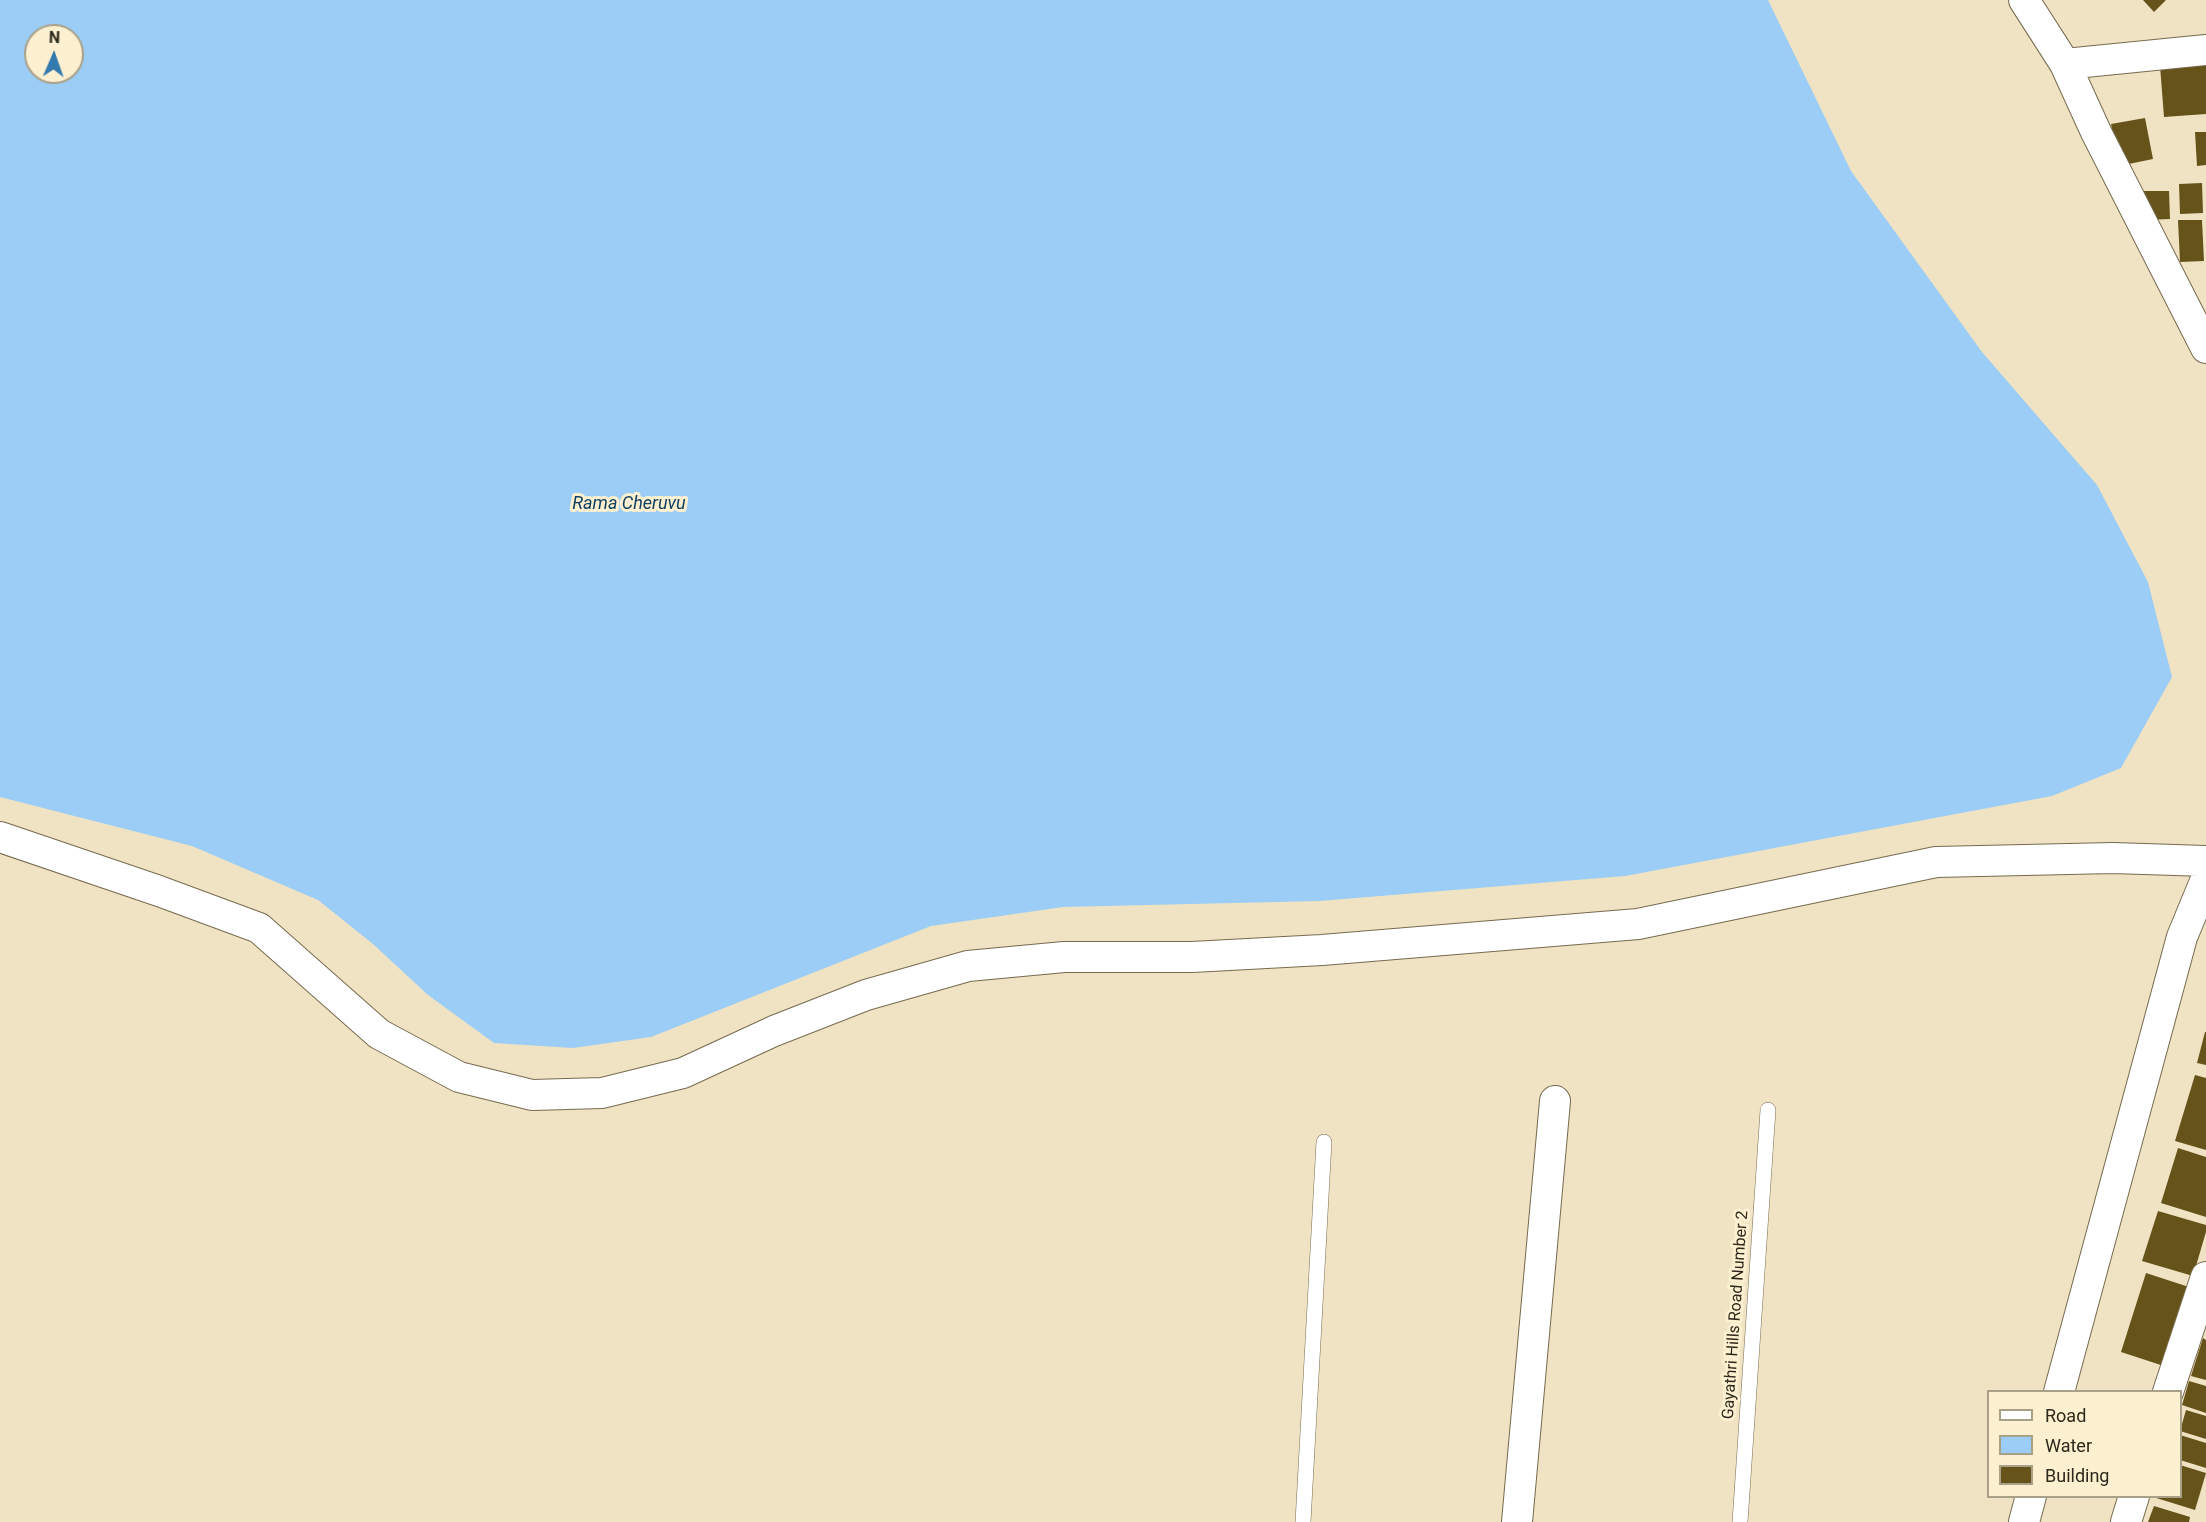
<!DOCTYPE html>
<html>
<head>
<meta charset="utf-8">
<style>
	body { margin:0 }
	#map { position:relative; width:2206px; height:1522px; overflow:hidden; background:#efe3c3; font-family:Roboto,sans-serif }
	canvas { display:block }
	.legend { position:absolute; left:1987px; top:1390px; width:195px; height:108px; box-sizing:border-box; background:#fcf0d0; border:2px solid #a9a088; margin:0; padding:8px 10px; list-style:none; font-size:18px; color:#2d281c }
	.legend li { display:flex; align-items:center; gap:12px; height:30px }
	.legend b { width:30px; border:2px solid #a9a088 }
	.north { position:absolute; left:24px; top:24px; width:60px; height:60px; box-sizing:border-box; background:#fcf0d0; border:2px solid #a9a088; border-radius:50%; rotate:2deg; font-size:16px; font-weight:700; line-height:24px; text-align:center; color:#2d281c }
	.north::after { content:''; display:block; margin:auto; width:21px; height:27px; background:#337baf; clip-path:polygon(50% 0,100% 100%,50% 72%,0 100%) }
</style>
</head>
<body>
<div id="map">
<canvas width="2206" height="1522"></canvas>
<ul class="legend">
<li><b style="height:8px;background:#fff"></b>Road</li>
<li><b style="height:16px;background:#9ccdf6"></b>Water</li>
<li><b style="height:16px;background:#66531a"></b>Building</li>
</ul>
<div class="north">N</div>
</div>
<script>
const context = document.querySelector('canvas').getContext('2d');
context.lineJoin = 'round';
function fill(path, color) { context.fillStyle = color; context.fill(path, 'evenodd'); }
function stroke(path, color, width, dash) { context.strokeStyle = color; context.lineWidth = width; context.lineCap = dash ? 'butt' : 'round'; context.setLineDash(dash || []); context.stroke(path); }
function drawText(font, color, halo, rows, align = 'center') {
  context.font = font + ' Roboto,sans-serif'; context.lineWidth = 6; context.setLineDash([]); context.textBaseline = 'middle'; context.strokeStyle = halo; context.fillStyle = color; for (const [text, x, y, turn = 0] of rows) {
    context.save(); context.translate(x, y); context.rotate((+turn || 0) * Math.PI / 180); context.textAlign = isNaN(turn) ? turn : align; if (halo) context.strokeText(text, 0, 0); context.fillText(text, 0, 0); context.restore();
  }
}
const water = new Path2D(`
	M0,0H1768L1851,171L1982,352L2097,485L2148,582L2172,677L2121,768L2052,796L1625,876L1319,901L1063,907L931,926L651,1037L573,1048L494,1043L428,995L373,944L318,900L192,846L0,797ZM36,36H72V72H36Z`);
const building = new Path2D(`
	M2143,0H2166L2154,12Z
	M2206,62V114L2164,117L2160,66Z
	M2145,118L2153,159L2119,166L2111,124Z
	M2195,132H2206V165L2197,166Z
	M2202,183L2203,213L2180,214L2179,184Z
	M2144,191H2169L2170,219L2145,220Z
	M2178,220H2202L2204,261L2180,262Z
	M2205,1032H2206V1065L2197,1063Z
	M2195,1075L2206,1078V1150L2175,1141Z
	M2178,1148L2206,1157V1217L2161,1203Z
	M2158,1211L2206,1225V1232L2193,1276L2142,1261Z
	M2146,1273L2192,1288L2167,1367L2121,1352Z
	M2203,1338L2206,1340V1380L2191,1376Z
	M2189,1381L2206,1386V1413L2182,1405Z
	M2186,1410L2206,1416V1439L2180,1431Z
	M2180,1435L2206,1443V1468L2180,1460Z
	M2180,1465L2206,1473L2195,1510L2153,1497L2180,1496Z
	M2154,1506L2190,1517L2189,1522H2148Z`);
const lane = new Path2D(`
	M1303,1522L1324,1142
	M1740,1522L1768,1110`);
const street = new Path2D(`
	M2024,0L2065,64L2096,132L2206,348
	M2065,64L2206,50
	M0,837L159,891L259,928L379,1034L459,1077L532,1095L602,1093L683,1073L774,1031L866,995L968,966L1064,957H1192L1322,950L1638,924L1936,862L2113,858L2206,861
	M2059,1392L2182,937L2206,879
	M2168,1392L2206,1277
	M1517,1522L1555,1101
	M2024,1522L2031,1496
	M2126,1522L2134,1496`);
const streetNames = [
	["Gayathri Hills Road Number 2",1736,1315,-86]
];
const waterNames = [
	["Rama Cheruvu",629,504]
];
fill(water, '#9ccdf6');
fill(building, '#66531a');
stroke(lane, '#766b4f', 16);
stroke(street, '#766b4f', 32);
stroke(lane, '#fff', 15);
stroke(street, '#fff', 30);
drawText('16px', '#2d281c', '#fcf0d0', streetNames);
drawText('italic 18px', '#104061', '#fcf0d0', waterNames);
</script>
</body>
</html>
